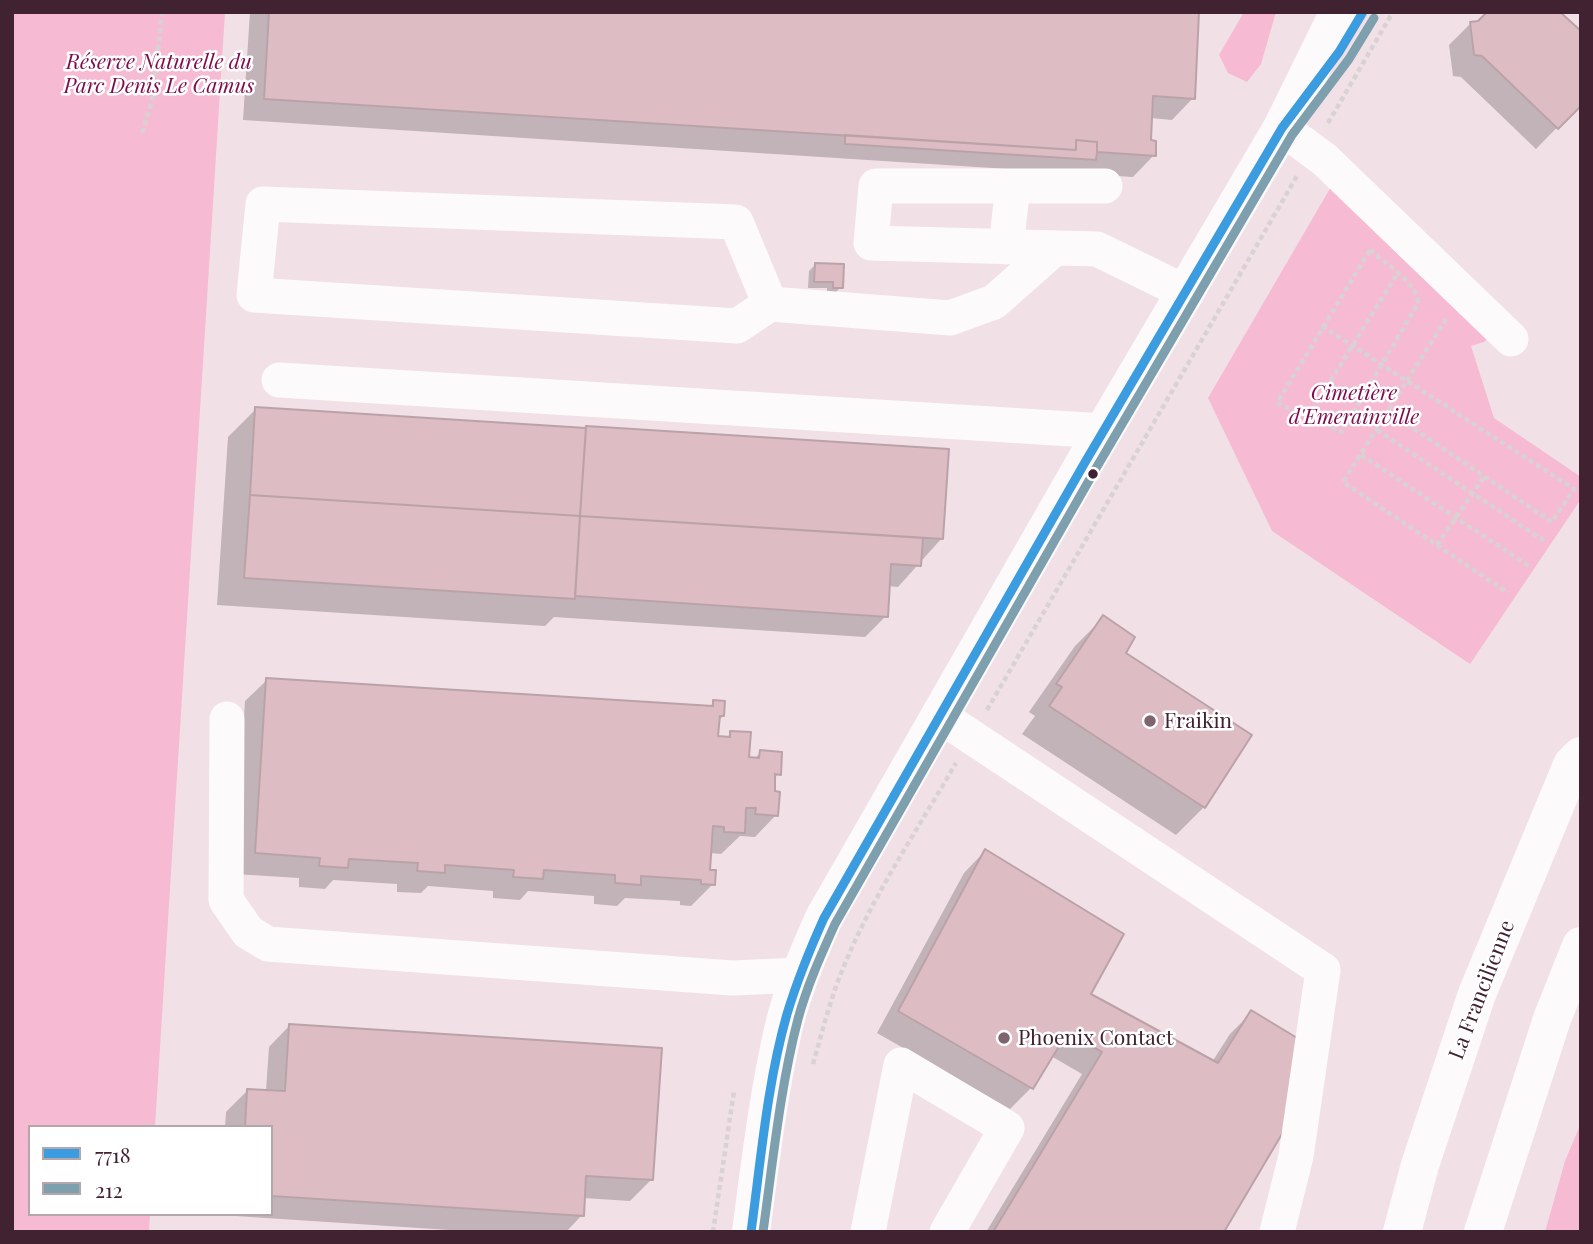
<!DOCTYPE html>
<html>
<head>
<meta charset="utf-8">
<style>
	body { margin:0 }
	#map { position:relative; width:1593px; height:1244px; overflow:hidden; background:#f2e0e7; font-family:"Playfair Display",serif }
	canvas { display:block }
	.frame { position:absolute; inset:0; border:14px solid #412230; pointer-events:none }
	.legend { position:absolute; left:28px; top:1125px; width:245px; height:91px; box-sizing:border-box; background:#fff; border:2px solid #b3a7ac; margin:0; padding:9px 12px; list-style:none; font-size:21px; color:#412230 }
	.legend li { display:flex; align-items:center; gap:14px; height:35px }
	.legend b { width:35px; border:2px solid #b3a7ac }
</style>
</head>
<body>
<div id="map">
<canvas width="1593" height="1244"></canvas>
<div class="frame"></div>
<ul class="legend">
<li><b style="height:9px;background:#3c9ce0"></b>7718</li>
<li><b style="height:9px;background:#7e9fad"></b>212</li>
</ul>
</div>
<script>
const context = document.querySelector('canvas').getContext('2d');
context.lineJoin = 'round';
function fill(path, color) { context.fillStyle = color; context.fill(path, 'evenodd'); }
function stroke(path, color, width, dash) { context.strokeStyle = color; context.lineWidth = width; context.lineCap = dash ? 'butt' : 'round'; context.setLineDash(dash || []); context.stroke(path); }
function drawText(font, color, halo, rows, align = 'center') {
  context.font = font + ' "Playfair Display",serif'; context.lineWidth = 5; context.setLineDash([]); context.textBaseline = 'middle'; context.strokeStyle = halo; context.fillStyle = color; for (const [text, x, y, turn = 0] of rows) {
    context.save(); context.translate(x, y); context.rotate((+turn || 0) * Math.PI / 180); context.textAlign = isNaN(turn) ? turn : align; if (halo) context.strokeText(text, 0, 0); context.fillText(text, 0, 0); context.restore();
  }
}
const green = new Path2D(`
	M12,12H225L155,1127H30V1214H150L149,1232H12Z
	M1244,12H1276L1261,64L1247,82L1228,73L1219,55Z
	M1332,185L1490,336L1484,342L1471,346L1494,418L1581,477V499L1470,664L1272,531L1208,398Z
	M1581,1123V1232H1545L1565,1161Z`);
const shadow = new Path2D(`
	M250,12H1198L1193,98L1172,120L1150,118L1149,141L1154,155L1133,177L243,120Z
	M1471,23H1479L1581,103L1536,149L1461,77L1453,76L1449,45Z
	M816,264L841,287L834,294H827V288H808L809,271Z
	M256,409L942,538L898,587L888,586L886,616L865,637L554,617L545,626L217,605L228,437Z
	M1103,618L1204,807L1176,835L1022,734L1035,716L1029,712L1075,646Z
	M267,680L709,707L714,702L723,716L718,721L716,738H726L731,733L747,759H754L761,752L779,774L773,779L776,815L755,837L740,836L721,854L710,853L709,872L713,884L691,906L680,905V901L625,898L617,906L594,904V896L528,891L520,900L493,898V891L428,886L421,893L397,892V884L333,880L325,889L299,887V878L235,874L245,701Z
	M985,851L1089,994L1212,1062L1230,1034L1252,1012L1222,1232H986L1082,1074L1051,1056L1031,1088L1010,1109L877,1033L964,873Z
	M290,1025L651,1180L630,1201L583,1198L582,1215L566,1232H480L220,1215L271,1214V1127H225L226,1112L248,1090L266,1091L269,1047Z`);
const building = new Path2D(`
	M269,12H1199L1195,99L1153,96L1151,140L1156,141V156L1097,152V142L1076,140V150L264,99Z
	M1487,12H1560L1581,31V106L1558,129L1482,56L1474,55L1470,22L1478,21Z
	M845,135L1076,150V140L1097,142V152L1096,160L845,144Z
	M815,263L844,264L843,288H833V282H814Z
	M255,407L586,428L580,516L250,495Z
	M586,426L949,449L943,539L580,516Z
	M250,495L580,516L575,599L244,578Z
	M580,516L923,538L921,566L891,564L888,617L575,596Z
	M1103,615L1135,637L1126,653L1252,735L1205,808L1049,706L1062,687L1056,684Z
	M266,678L713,706V700L725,701L724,716H720L718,736L730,737V731L751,732L749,757L759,758L760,750L782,752L781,775L775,774V791L780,792L778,816L755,814L756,808H746L745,833L724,832V827L713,826L710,870H716L715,885L701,884V880L641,876V885L615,883V875L544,870L543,879L513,877L514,870L445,865V873L417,871L418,863L349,859L348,868L319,866L320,858L255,853Z
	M985,849L1124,934L1091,994L1218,1063L1251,1010L1307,1044L1292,1117L1224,1232H993L1102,1052L1067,1033L1033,1089L898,1011Z
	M289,1024L662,1048L653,1180L586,1176L584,1216L271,1196V1127H245L247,1089L285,1091Z`);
const path = new Path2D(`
	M1328,123L1393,12
	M142,133L153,97L162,12
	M1370,250C1385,263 1417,283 1418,303L1342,432L1277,403Z
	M1446,319L1343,482L1508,593
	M1322,326L1574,489L1552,522L1389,412
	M1308,417L1397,274
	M1377,430L1546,542
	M1361,455L1529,566
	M1437,545L1484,477
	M987,710L1297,176
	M813,1064C821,1036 828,1008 838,981C867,904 915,834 956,763
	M713,1232L734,1091`);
const minor = new Path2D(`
	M1282,128L1325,160L1511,339
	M1105,186H876L871,243L1097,249L1187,293
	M1006,247L1013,186
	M770,304L736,222L263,204L254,295L737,326L770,304L950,318L994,302L1055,248
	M279,380L1104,431
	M940,716L1323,970L1296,1156L1277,1232
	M227,719L226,900L248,932L268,944L732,978L801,975
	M868,1232L901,1065L1007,1128L947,1232`);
const major = new Path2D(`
	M751,1232C760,1164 768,1096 783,1030C792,991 808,954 824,918L1084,464L1282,128L1339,12`);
const highway = new Path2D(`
	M1402,1232L1420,1165L1477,994L1572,765L1581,756
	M1483,1232L1552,1019L1581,946`);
const bus1 = new Path2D(`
	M751,1232C761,1159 767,1084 787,1014C797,981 810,949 824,918L1084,464L1282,128L1339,52L1363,12`);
const bus2 = new Path2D(`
	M763,1232C773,1161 780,1088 798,1019C807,986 821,955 835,924L1095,470L1292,135L1349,59L1374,18`);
const markers = [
	[1093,474,6,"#412230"],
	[1150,721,7,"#7f6470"],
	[1004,1038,7,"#7f6470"]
];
const parkNames = [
	["Réserve Naturelle du",159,62],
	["Parc Denis Le Camus",159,86],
	["Cimetière",1354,393],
	["d'Emerainville",1354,417]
];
const poiNames = [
	["Fraikin",1164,721],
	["Phoenix Contact",1018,1038]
];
const streetNames = [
	["La Francilienne",1482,990,-69]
];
fill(green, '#f6bad3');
fill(shadow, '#0003');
fill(building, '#ddbcc3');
stroke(building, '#baa3a8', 2);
stroke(path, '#d8d2d5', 4.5, [5, 3.5]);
stroke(minor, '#fdfafb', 35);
stroke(major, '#fdfafb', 38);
stroke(highway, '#fdfafb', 38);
stroke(bus1, '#3c9ce0', 9);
stroke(bus2, '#7e9fad', 9);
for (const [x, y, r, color] of markers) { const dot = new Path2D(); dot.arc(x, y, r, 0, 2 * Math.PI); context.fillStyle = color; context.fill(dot); stroke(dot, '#fff', 2.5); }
drawText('italic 21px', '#7d0b4d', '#fff', parkNames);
drawText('21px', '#412230', '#fff', poiNames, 'left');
drawText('21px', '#412230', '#fff', streetNames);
</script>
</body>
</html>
